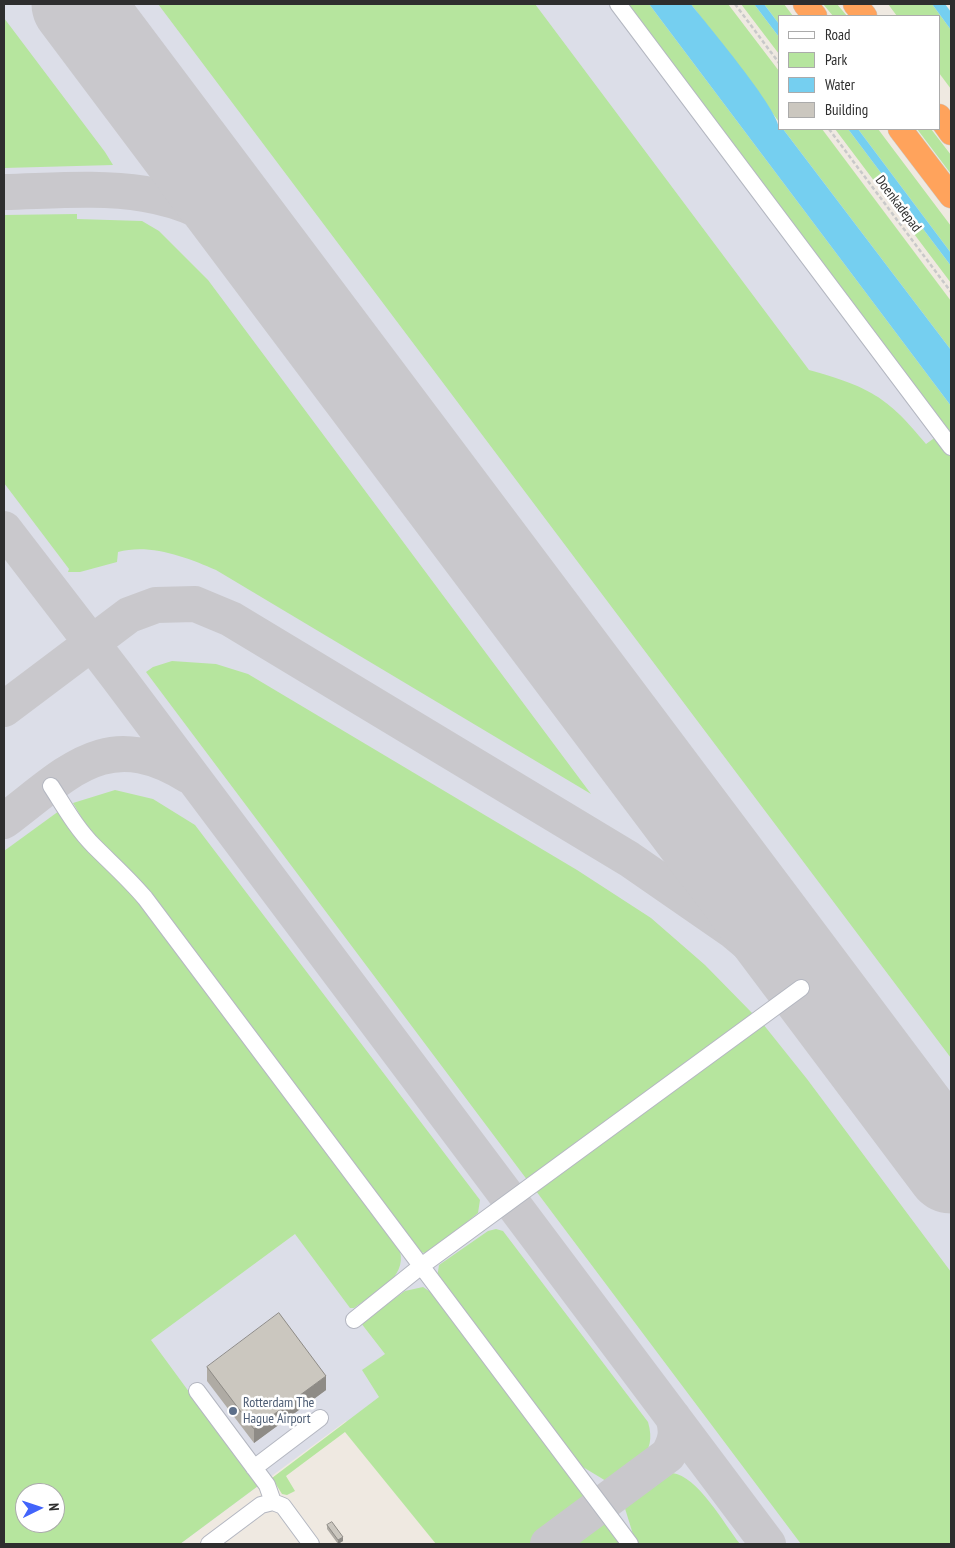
<!DOCTYPE html>
<html>
<head>
<meta charset="utf-8">
<style>
	body { margin:0 }
	#map { position:relative; width:955px; height:1548px; overflow:hidden; background:#efe9e1; font-family:"PT Sans Narrow",sans-serif }
	canvas { display:block }
	.frame { position:absolute; inset:0; border:5px solid #2e2e2e; pointer-events:none }
	.legend { position:absolute; left:778px; top:15px; width:162px; height:115px; box-sizing:border-box; background:#fff; border:1px solid #ababab; margin:0; padding:6px 9px; list-style:none; font-size:15px; color:#2e2e2e }
	.legend li { display:flex; align-items:center; gap:10px; height:25px }
	.legend b { width:25px; border:1px solid #ababab }
	.north { position:absolute; left:15px; top:1483px; width:50px; height:50px; box-sizing:border-box; background:#fff; border:1px solid #ababab; border-radius:50%; rotate:86deg; font-size:14px; font-weight:700; line-height:20px; text-align:center; color:#2e2e2e }
	.north::after { content:''; display:block; margin:auto; width:18px; height:22px; background:#4264fb; clip-path:polygon(50% 0,100% 100%,50% 72%,0 100%) }
</style>
</head>
<body>
<div id="map">
<canvas width="955" height="1548"></canvas>
<div class="frame"></div>
<ul class="legend">
<li><b style="height:6px;background:#fff"></b>Road</li>
<li><b style="height:14px;background:#b6e59e"></b>Park</li>
<li><b style="height:14px;background:#75cff0"></b>Water</li>
<li><b style="height:14px;background:#cbc7bf"></b>Building</li>
</ul>
<div class="north">N</div>
</div>
<script>
const context = document.querySelector('canvas').getContext('2d');
context.lineJoin = 'round';
function fill(path, color) { context.fillStyle = color; context.fill(path, 'evenodd'); }
function stroke(path, color, width, dash) { context.strokeStyle = color; context.lineWidth = width; context.lineCap = dash ? 'butt' : 'round'; context.setLineDash(dash || []); context.stroke(path); }
function drawText(font, color, halo, rows, align = 'center') {
  context.font = font + ' "PT Sans Narrow",sans-serif'; context.lineWidth = 5; context.setLineDash([]); context.textBaseline = 'middle'; context.strokeStyle = halo; context.fillStyle = color; for (const [text, x, y, turn = 0] of rows) {
    context.save(); context.translate(x, y); context.rotate((+turn || 0) * Math.PI / 180); context.textAlign = isNaN(turn) ? turn : align; if (halo) context.strokeText(text, 0, 0); context.fillText(text, 0, 0); context.restore();
  }
}
const airport = new Path2D(`
	M4,4H640L951,418V1544H440L346,1421L180,1544H4ZM25,1493H55V1523H25Z`);
const green = new Path2D(`
	M158,4H535L809,370C869,387 887,396 926,444L940,434L951,449V1058Z
	M628,4H649L951,406V434Z
	M691,4H728L779,71V122Z
	M741,4H754L779,37V54Z
	M764,4H784L793,16H779V24Z
	M823,4H837L847,16H833Z
	M888,4H932L951,30V89L939,73V16H897Z
	M4,18L105,152L113,165L4,168Z
	M783,129H822L951,301V350Z
	M835,129H848L951,266V283Z
	M858,129H878L951,226V253Z
	M917,129H931L951,155V174Z
	M77,214V219L142,221L159,231L208,280L591,794L216,570C187,557 149,543 118,552L117,562L80,572H68L69,569L4,483V215Z
	M172,661L216,664L248,674L577,870L651,918L705,965L754,1015L528,1181L146,672L153,667Z
	M115,790L153,799L195,825L480,1200L478,1213L431,1251L425,1253L416,1251L140,884L86,825L73,803Z
	M59,811L113,869L400,1251C407,1279 374,1293 354,1308H350L295,1234L151,1340L258,1486L180,1544H4V851ZM25,1493H55V1523H25Z
	M763,1024L807,1079L951,1272V1544H801L536,1191Z
	M496,1229L503,1231L648,1422C658,1456 634,1465 611,1484L573,1461L437,1278L439,1265L488,1231Z
	M423,1287L435,1295L589,1501L531,1544H436L345,1432L286,1476L295,1491L287,1495L282,1494L272,1478L379,1397L362,1370L385,1354L361,1323L405,1291Z
	M672,1473C698,1476 724,1524 740,1544H636L623,1502L654,1480Z
	M602,1518L622,1544H573V1540Z`);
const water = new Path2D(`
	M649,4H691C707,25 779,109 779,129H783L951,350V406Z
	M754,4H764L779,24V37Z
	M932,4H945L951,12V30Z
	M848,129H858L951,253V266Z`);
const taxiway = new Path2D(`
	M4,192C91,190 172,178 244,239C259,251 271,266 284,280
	M4,529L117,676L768,1544
	M4,709L129,615L156,605L195,604L231,619L629,859L733,931L830,1012L866,1054
	M4,821C69,772 107,725 189,776
	M548,1544L668,1455C676,1441 678,1432 673,1417`);
const runway = new Path2D(`
	M77,4L951,1168`);
const path = new Path2D(`
	M735,4L779,63
	M829,129L951,292`);
const minor = new Path2D(`
	M618,4L951,447
	M51,786C64,806 76,828 94,846C111,863 129,879 145,898L630,1544
	M354,1320L420,1267L801,988
	M197,1391L267,1485L273,1502
	M254,1468L320,1418
	M273,1502L283,1506L311,1544
	M209,1544L261,1505L273,1502`);
const highway = new Path2D(`
	M805,4L815,16
	M855,4L865,16
	M939,116L951,133
	M900,129L951,196`);
const wall = new Path2D(`
	M207,1367L326,1390L254,1443L207,1381Z
	M327,1525L343,1541L338,1544L327,1529Z`);
const shadedWall = new Path2D(`
	M326,1376V1390L254,1443V1429Z
	M343,1537V1541L338,1544V1540Z`);
const building = new Path2D(`
	M279,1313L326,1376L254,1429L207,1367Z
	M332,1522L343,1537L338,1540L327,1525Z`);
const markers = [
	[233,1411,5,"#5c6f8a"]
];
const streetNames = [
	["Doenkadepad",898,204,53]
];
const serviceNames = [
	["Rotterdam The",243,1403],
	["Hague Airport",243,1419]
];
fill(airport, '#dcdee8');
fill(green, '#b6e59e');
fill(water, '#75cff0');
stroke(taxiway, '#c9c8cc', 36);
stroke(runway, '#c9c8cc', 91);
stroke(minor, '#b4b7c1', 18);
stroke(highway, '#c9c9c9', 25);
stroke(path, '#c9c9c9', 2.5, [4, 2.5]);
stroke(minor, '#fff', 16);
stroke(highway, '#ffa35c', 24);
fill(wall, '#afaba4');
fill(shadedWall, '#8e8b86');
fill(building, '#cbc7bf');
stroke(building, '#8e8b86', 1);
for (const [x, y, r, color] of markers) { const dot = new Path2D(); dot.arc(x, y, r, 0, 2 * Math.PI); context.fillStyle = color; context.fill(dot); stroke(dot, '#fff', 2); }
drawText('14px', '#2e2e2e', '#fff', streetNames);
drawText('14px', '#4e5e75', '#fff', serviceNames, 'left');
</script>
</body>
</html>
